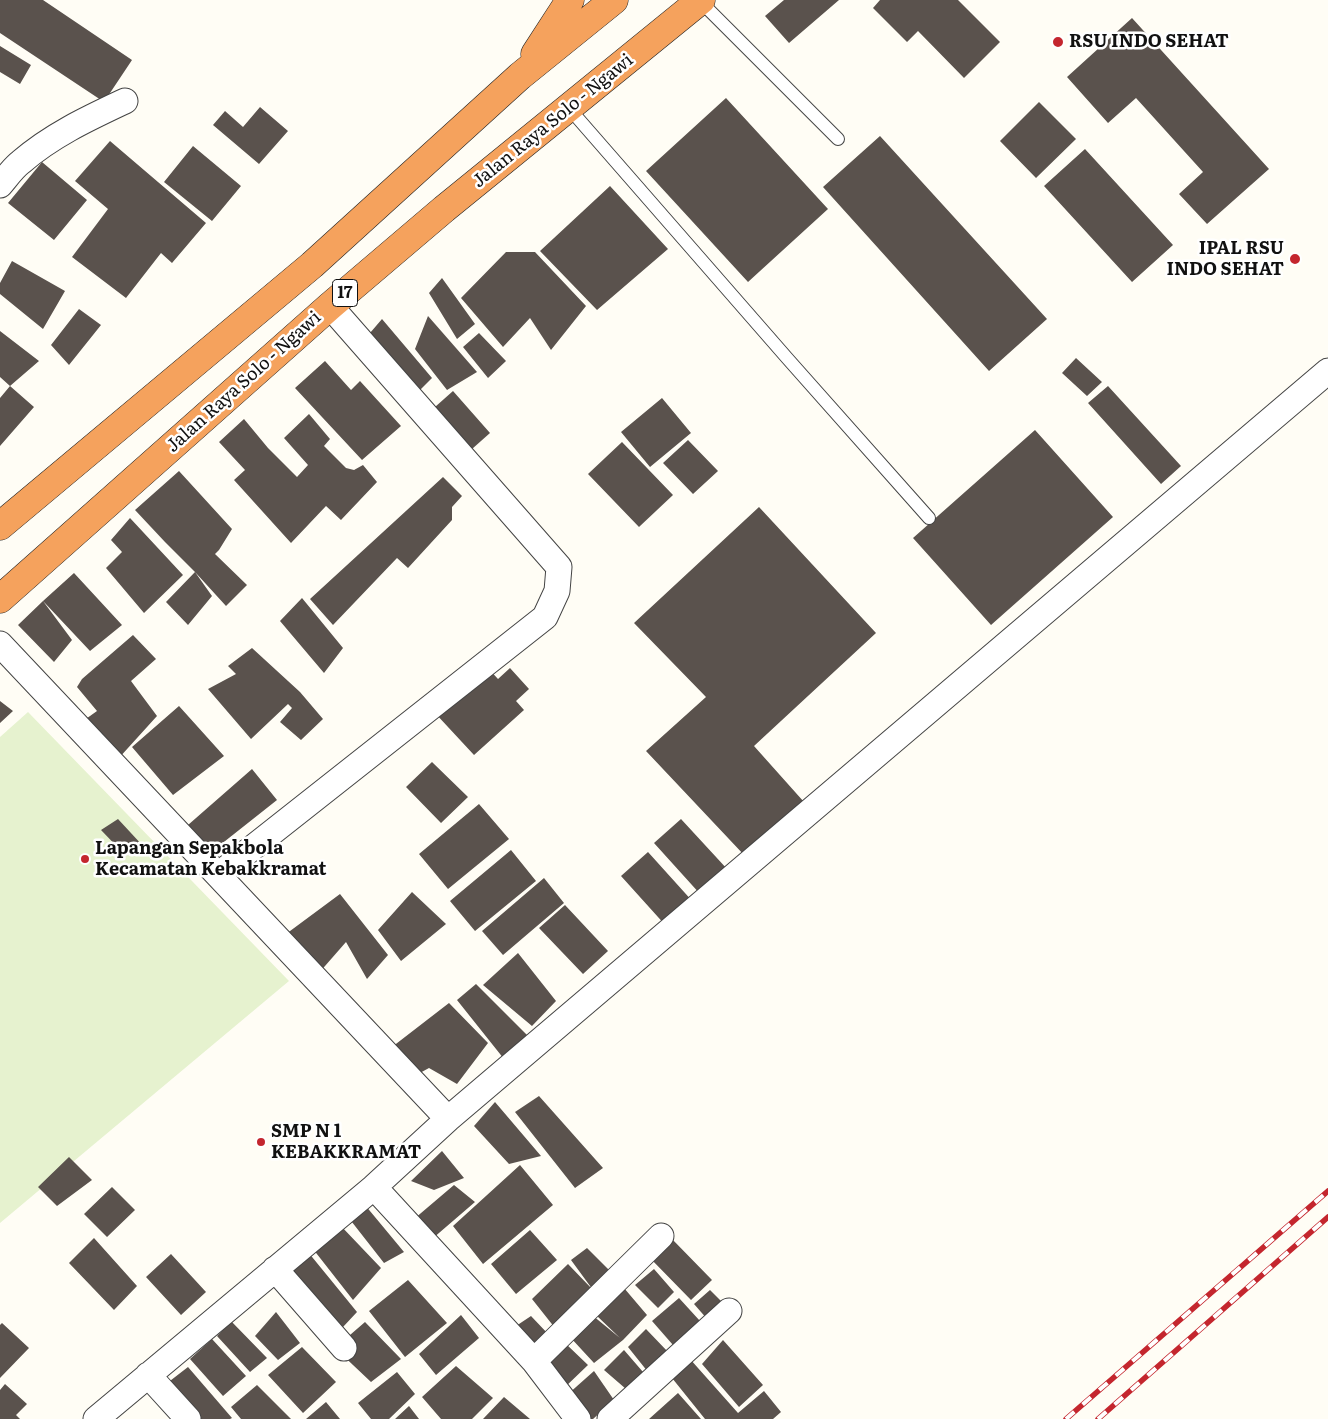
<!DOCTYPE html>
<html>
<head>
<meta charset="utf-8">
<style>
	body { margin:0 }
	canvas { display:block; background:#fffdf5 }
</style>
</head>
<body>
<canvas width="1328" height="1419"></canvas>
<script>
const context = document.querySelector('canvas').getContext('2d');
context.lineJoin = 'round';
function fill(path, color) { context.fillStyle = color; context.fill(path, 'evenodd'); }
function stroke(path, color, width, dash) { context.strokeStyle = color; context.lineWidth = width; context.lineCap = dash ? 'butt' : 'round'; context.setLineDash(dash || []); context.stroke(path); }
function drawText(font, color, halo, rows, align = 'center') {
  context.font = font + ' Literata,serif'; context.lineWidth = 5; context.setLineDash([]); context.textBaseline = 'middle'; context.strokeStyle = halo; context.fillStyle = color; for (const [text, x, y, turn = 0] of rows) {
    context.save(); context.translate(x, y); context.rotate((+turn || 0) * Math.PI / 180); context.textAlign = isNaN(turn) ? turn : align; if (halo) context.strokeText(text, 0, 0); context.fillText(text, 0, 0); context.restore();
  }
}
const pitch = new Path2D(`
	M28,712L289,981L0,1223V737Z`);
const building = new Path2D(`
	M0,0H43L132,60L104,102L0,33Z
	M784,0H839L789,43L765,16Z
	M880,0H958L1000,42L964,78L918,31L907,42L873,8Z
	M1132,18L1269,169L1207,224L1179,194L1203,172L1136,98L1108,123L1067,77Z
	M0,46L31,65L20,84L0,72Z
	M726,98L828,209L748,282L646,171Z
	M1039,102L1076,139L1036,178L1000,141Z
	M260,107L288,131L259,164L213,125L225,111L243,127Z
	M880,136L1047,319L989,371L823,187Z
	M110,141L206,223L172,263L161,253L126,298L72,257L108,209L75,181Z
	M193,146L241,186L212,221L164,182Z
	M1085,149L1173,245L1132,282L1044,186Z
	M42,162L87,200L54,240L8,203Z
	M610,186L668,249L597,310L540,251Z
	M506,252H535L586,306L551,350L530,318L503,347L461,298Z
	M12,261L65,291L43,329L0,294V283Z
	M442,278L475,324L457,339L429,293Z
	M79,309L101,325L69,365L51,345Z
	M428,316L477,372L447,390L415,349Z
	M382,319L432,378L415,395L364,340Z
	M0,331L39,361L10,386L0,377Z
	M479,333L506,361L488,378L463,347Z
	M1076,358L1102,382L1087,396L1062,373Z
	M325,361L351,390L360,381L401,426L362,460L295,388Z
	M10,386L34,407L0,446V398Z
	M1108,386L1181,466L1161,484L1088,403Z
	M453,391L490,433L463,457L426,415Z
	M662,398L691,433L650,467L621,432Z
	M309,414L330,439L324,446L346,468L354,470L363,465L377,482L341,520L326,506L291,543L234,480L245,470L219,442L244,419L268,448L297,477L308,465L284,438Z
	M1035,430L1113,517L991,625L913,538Z
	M688,440L718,471L693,494L663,463Z
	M622,442L673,495L639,527L588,474Z
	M179,471L232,529L219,550L215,554L247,585L226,606L195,572L165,542L135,510Z
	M443,477L462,496L452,507V520L408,568L397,558L333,625L310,599Z
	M759,507L876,633L754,746L804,802L745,856L646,751L706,697L634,623Z
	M130,518L183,575L144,613L106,568L122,552L111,540Z
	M195,572L212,596L188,625L166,602Z
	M74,573L122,625L90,651L43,601Z
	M302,598L343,648L324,673L280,621Z
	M43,601L72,640L54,662L18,625Z
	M133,635L156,659L131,681L157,716L118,759L83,721L97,711L77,687L82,679Z
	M252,648L300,692L323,719L301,740L280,722L292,708L288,704L251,739L208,689L236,674L228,666Z
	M486,666L498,679L510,668L529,689L516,701L524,710L474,755L435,713Z
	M0,701L13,711L0,723Z
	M179,706L224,756L173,795L132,747Z
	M432,762L468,797L441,823L406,787Z
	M252,769L277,800L210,853L188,825Z
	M479,804L509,839L448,889L419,854Z
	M118,819L143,846L126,856L101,830Z
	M681,819L728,870L701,895L654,843Z
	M511,850L536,881L475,931L450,901Z
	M648,852L694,903L667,927L621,876Z
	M544,878L564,903L503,955L482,931Z
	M412,892L446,924L401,961L378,930Z
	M340,894L388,955L367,979L346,942L318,974L286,934Z
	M565,905L608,951L583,974L539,928Z
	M518,953L556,1001L532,1026L483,985Z
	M476,984L528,1036L504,1059L457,1000Z
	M449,1003L488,1043L457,1084L429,1068L418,1074L392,1047Z
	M539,1096L603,1168L575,1188L515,1112Z
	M495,1102L541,1156L509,1164L474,1126Z
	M442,1151L464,1178L434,1190L411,1181Z
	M69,1157L92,1180L57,1206L38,1187Z
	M520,1165L553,1205L483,1264L453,1226Z
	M454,1185L475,1202L432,1239L414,1219Z
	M112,1187L135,1210L107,1237L84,1214Z
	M365,1205L404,1252L384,1263L348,1217Z
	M340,1225L381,1268L353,1300L313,1249Z
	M530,1230L557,1260L516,1294L491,1264Z
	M94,1238L137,1286L114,1310L69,1263Z
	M672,1239L712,1280L691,1300L649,1257Z
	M587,1248L612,1273L593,1290L571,1260Z
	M308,1252L357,1312L343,1327L288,1266Z
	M171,1254L206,1292L181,1315L146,1277Z
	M568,1264L593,1290L555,1328L532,1299Z
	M654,1269L674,1292L658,1308L635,1285Z
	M408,1280L447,1323L405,1357L369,1311Z
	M624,1288L647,1315L623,1340L594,1363L570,1337L592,1315L620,1338L596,1315Z
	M710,1290L726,1306L708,1320L694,1304Z
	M679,1298L700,1321L673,1345L652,1321Z
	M276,1312L300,1343L278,1360L255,1336Z
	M461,1315L479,1338L436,1375L419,1354Z
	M531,1316L550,1336L534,1352L513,1328Z
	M231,1321L267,1358L250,1372L217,1336Z
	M365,1322L401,1359L371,1382L335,1348Z
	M2,1323L29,1348L0,1378V1325Z
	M646,1329L669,1353L648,1372L628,1347Z
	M212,1339L246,1376L223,1396L190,1359Z
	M723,1340L763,1385L739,1407L702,1364Z
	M565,1343L588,1365L563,1389L543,1363Z
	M302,1347L336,1382L303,1413L268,1375Z
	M624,1350L643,1372L626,1389L604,1370Z
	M690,1359L738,1413L764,1391L781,1412L773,1419H705L672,1378Z
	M456,1366L493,1398L472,1419H441L422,1397Z
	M188,1367L232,1418L230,1419H199L166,1384Z
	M594,1371L614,1400L593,1419H587L567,1395Z
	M397,1372L415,1394L389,1419H371L358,1403Z
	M5,1384L27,1404L16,1415L20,1419H0V1390Z
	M257,1385L291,1419H241L231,1407Z
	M678,1393L701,1419H649Z
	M504,1397L530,1419H483Z
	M326,1402L340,1419H306Z
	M409,1406L419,1419H395Z`);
const lane = new Path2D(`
	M700,1L838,139
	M568,107L787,358L929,518`);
const street = new Path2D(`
	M0,185C7,177 13,168 21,162C52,135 89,118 125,101
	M0,644L448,1119
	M218,875L545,617L557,591L559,567L330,306
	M374,1187L534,1361L578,1419
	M275,1269L344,1348
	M534,1361L661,1236
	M148,1375L188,1419
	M96,1419L374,1187L448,1119L1328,371
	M610,1419L729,1311`);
const highway = new Path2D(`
	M535,54L570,0
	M0,526L312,265L520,76L614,0
	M0,599L330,306L444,209L701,0`);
const rail = new Path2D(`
	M1066,1419L1328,1191
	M1098,1419L1328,1217`);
const markers = [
	[1058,42,6,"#c4262e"],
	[1295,259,6,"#c4262e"],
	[85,859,5,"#c4262e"],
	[261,1142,5,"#c4262e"]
];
const shields = [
	[345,293,25]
];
const shieldNames = [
	["17",345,293]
];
const poiNames = [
	["RSU INDO SEHAT",1069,42],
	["IPAL RSU",1284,249,"right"],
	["INDO SEHAT",1284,270,"right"],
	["Lapangan Sepakbola",95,849],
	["Kecamatan Kebakkramat",95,870],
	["SMP N 1",271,1132],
	["KEBAKKRAMAT",271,1153]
];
const streetNames = [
	["Jalan Raya Solo - Ngawi",553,121,-39],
	["Jalan Raya Solo - Ngawi",244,382,-42]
];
fill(pitch, '#e6f2cf');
fill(building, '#5a524d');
stroke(lane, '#444', 14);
stroke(street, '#444', 27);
stroke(highway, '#222', 29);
stroke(lane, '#fff', 12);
stroke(street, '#fff', 25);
stroke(highway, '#f5a25d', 28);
stroke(rail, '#c4262e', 5.5);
stroke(rail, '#fff', 4, [11]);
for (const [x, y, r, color] of markers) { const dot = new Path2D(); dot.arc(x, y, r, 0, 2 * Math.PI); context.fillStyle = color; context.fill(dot); stroke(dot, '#fff', 2); }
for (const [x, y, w] of shields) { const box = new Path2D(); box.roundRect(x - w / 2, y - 13.5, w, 27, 4); context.fillStyle = '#fff'; context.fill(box); stroke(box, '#111', 1); }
drawText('bold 16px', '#111', null, shieldNames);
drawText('bold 18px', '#111', '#fff', poiNames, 'left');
drawText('18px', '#111', '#fff', streetNames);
</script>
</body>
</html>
